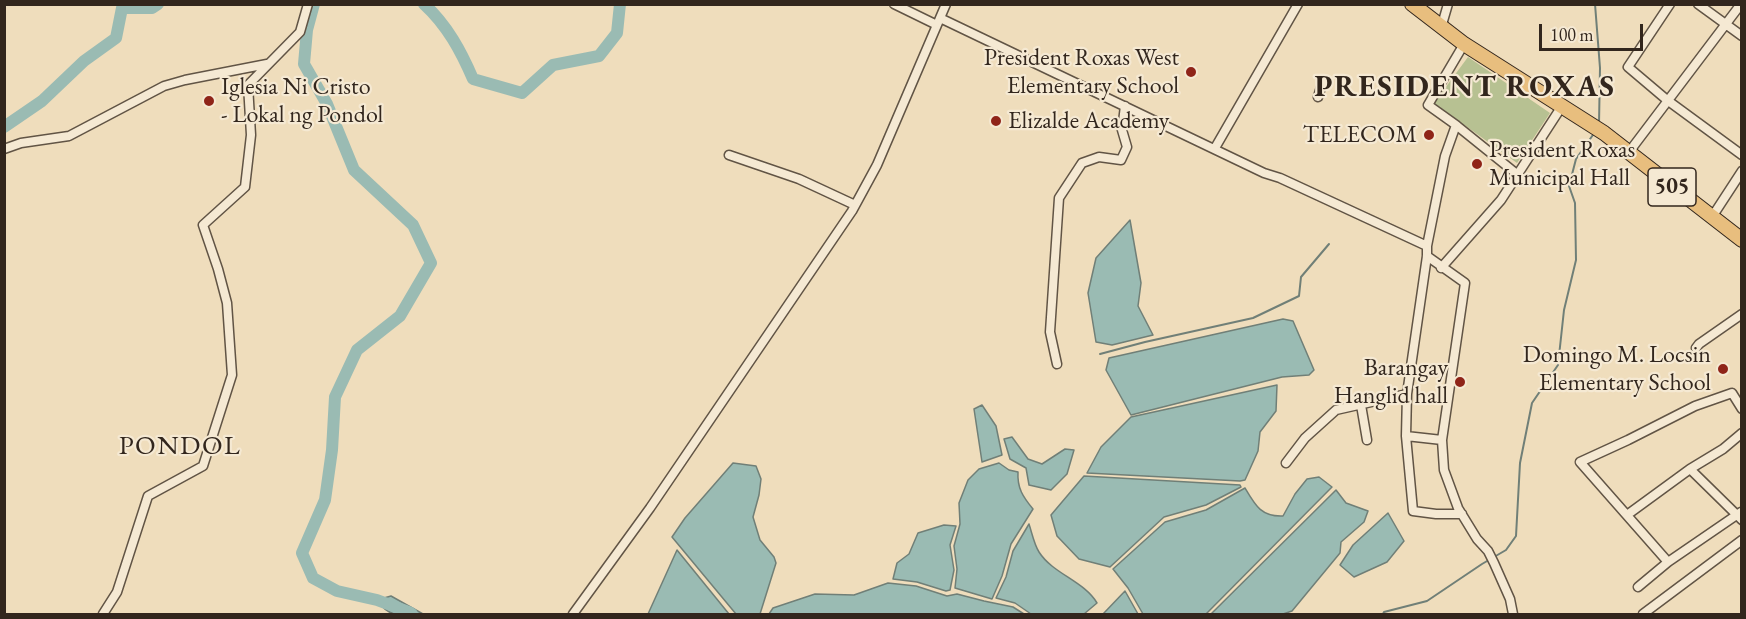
<!DOCTYPE html>
<html>
<head>
<meta charset="utf-8">
<style>
	body { margin:0 }
	#map { position:relative; width:1746px; height:619px; overflow:hidden; background:#efddbc; font-family:"EB Garamond",serif }
	canvas { display:block }
	.frame { position:absolute; inset:0; border:6px solid #32261d; pointer-events:none }
	.scale { position:absolute; left:1539px; top:24px; width:104px; height:27px; box-sizing:border-box; border:3px solid #32261d; border-top:0; padding-left:8px; font-size:18px; line-height:21px; white-space:nowrap; color:#32261d; -webkit-text-stroke:4px #f5e9d3; paint-order:stroke }
</style>
</head>
<body>
<div id="map">
<canvas width="1746" height="619"></canvas>
<div class="frame"></div>
<div class="scale">100 m</div>
</div>
<script>
const context = document.querySelector('canvas').getContext('2d');
context.lineJoin = 'round';
function fill(path, color) { context.fillStyle = color; context.fill(path, 'evenodd'); }
function stroke(path, color, width, dash) { context.strokeStyle = color; context.lineWidth = width; context.lineCap = dash ? 'butt' : 'round'; context.setLineDash(dash || []); context.stroke(path); }
function drawText(font, color, halo, rows, align = 'center') {
  context.font = font + ' "EB Garamond",serif'; context.lineWidth = 4.5; context.setLineDash([]); context.textBaseline = 'middle'; context.strokeStyle = halo; context.fillStyle = color; for (const [text, x, y, turn = 0] of rows) {
    context.save(); context.translate(x, y); context.rotate((+turn || 0) * Math.PI / 180); context.textAlign = isNaN(turn) ? turn : align; if (halo) context.strokeText(text, 0, 0); context.fillText(text, 0, 0); context.restore();
  }
}
const green = new Path2D(`
	M1468,57L1550,113L1517,163L1434,103Z`);
const water = new Path2D(`
	M1130,220L1141,283L1138,306L1153,335L1112,345L1096,342L1088,293L1096,258Z
	M1283,319L1293,321L1314,370L1309,375L1282,377L1131,415L1106,370L1109,358Z
	M1277,385L1276,411L1260,432L1258,451L1245,480L1240,481L1087,473L1101,447L1131,417Z
	M982,405L996,426L1002,455L982,462L974,409Z
	M1012,437L1028,459L1042,464L1065,449L1074,450L1067,474L1051,490L1029,485L1026,468L1010,459L1004,439Z
	M733,463L756,466L761,479L759,495L753,517L760,540L774,557L776,563L760,614H736L672,537L685,518Z
	M999,463L1009,470L1018,472C1017,488 1023,497 1033,509L1011,544L1002,576L992,599L955,588L957,569L954,546L960,524L959,503L968,480L979,469Z
	M1084,476L1240,485L1241,487L1206,505L1164,517L1110,567L1079,559L1057,536L1051,515Z
	M1319,477L1332,487L1206,614H1143L1128,588L1113,569L1165,522L1206,510L1245,488C1255,505 1261,517 1283,516L1295,494L1307,479Z
	M1336,490L1346,503L1368,511L1364,522L1341,542L1340,553L1292,611L1283,614H1211Z
	M1388,513L1404,541L1387,562L1354,577L1340,565L1353,545Z
	M1029,524C1032,533 1034,544 1039,552C1053,574 1084,581 1097,603L1084,614H1031L1015,603L996,598L1006,577L1013,551Z
	M944,525L956,526L950,545L954,570L950,590L946,591L917,582L893,579L897,563L909,554L918,533Z
	M677,550L729,614H648Z
	M888,583L916,586L947,596L957,594L984,601L1013,607L1024,614H769L773,608L815,594L854,595Z
	M1125,591L1138,614H1103Z
	M391,596L423,614C401,615 390,619 377,600Z`);
const stream = new Path2D(`
	M1595,4L1600,68L1599,124
	M1100,354L1145,342L1253,318L1299,296L1301,277L1329,244
	M1383,614L1384,612L1427,601L1482,564L1506,550L1516,536L1520,463L1532,403L1558,365L1564,310L1576,260L1575,203L1569,186L1576,159L1595,132`);
const river = new Path2D(`
	M314,4L307,30L304,64L327,104L354,170L413,225L431,263L400,316L357,350L335,397L332,450L325,500L302,553L313,578L337,591L377,600L409,612L412,614
	M424,4C447,25 461,51 473,79L522,93L553,65L599,56L617,33L620,4
	M4,127L42,101L84,61L116,38L122,8H152L158,4`);
const minor = new Path2D(`
	M894,4L937,25
	M1670,4L1628,67L1667,100L1742,155
	M1698,4L1742,36
	M940,18L1264,173L1280,178L1427,246
	M1441,28L1448,4
	M1464,44L1428,105L1456,125L1518,175
	M1318,97L1323,81
	M1456,125L1445,156L1427,246V256L1407,394L1406,436L1413,511L1436,514H1462
	M1215,148L1298,4
	M4,149L21,143L69,136L164,86L185,80L267,64
	M1629,152L1741,4
	M729,155L799,179L855,205
	M1712,217L1742,171
	M1427,256L1465,283L1442,440L1444,470L1458,508L1477,539L1488,551L1494,563L1510,599L1513,614
	M1441,268L1501,200L1562,106
	M1696,348L1699,344L1742,314
	M1057,364L1050,332L1059,198L1082,163L1099,157L1121,160L1127,147L1122,130L1125,106
	M1361,405L1367,440
	M1406,436L1442,440
	M1286,463L1305,438L1336,410L1407,394
	M1690,469L1723,449L1742,433
	M1627,515L1690,469L1742,520
	M1668,562L1580,462L1628,440L1695,406L1732,393L1742,409
	M1638,587L1668,562L1741,512
	M103,614L117,592L148,496L203,466L232,375L227,303L218,269L203,225L245,187L251,135L248,85L300,32L308,4
	M573,614L650,508L852,211L877,165L946,4
	M1643,614L1742,540`);
const primary = new Path2D(`
	M1412,4L1464,44L1604,133L1742,240`);
const markers = [
	[1191,72,6,"#8f2418"],
	[209,101,6,"#8f2418"],
	[996,121,6,"#8f2418"],
	[1429,135,6,"#8f2418"],
	[1477,164,6,"#8f2418"],
	[1723,369,6,"#8f2418"],
	[1460,382,6,"#8f2418"]
];
const shields = [
	[1672,187,48]
];
const shieldNames = [
	["505",1672,187]
];
const poiNames = [
	["President Roxas West",1179,58],
	["Elementary School",1179,86],
	["Iglesia Ni Cristo",221,87,"left"],
	["- Lokal ng Pondol",221,115,"left"],
	["Elizalde Academy",1008,121,"left"],
	["TELECOM",1417,135],
	["President Roxas",1489,150,"left"],
	["Municipal Hall",1489,178,"left"],
	["Domingo M. Locsin",1711,355],
	["Elementary School",1711,383],
	["Barangay",1448,368],
	["Hanglid hall",1448,396]
];
const quarterNames = [
	["PONDOL",180,447]
];
const districtNames = [
	["PRESIDENT ROXAS",1465,88]
];
fill(green, '#b7c192');
fill(water, '#9abbb3');
stroke(water, '#707f77', 1.5);
stroke(stream, '#707f77', 2);
stroke(river, '#9abbb3', 12);
stroke(minor, '#615445', 11);
stroke(primary, '#32261d', 16);
stroke(minor, '#f5e9d3', 8);
stroke(primary, '#e8be7e', 14);
for (const [x, y, r, color] of markers) { const dot = new Path2D(); dot.arc(x, y, r, 0, 2 * Math.PI); context.fillStyle = color; context.fill(dot); stroke(dot, '#f5e9d3', 2); }
for (const [x, y, w] of shields) { const box = new Path2D(); box.roundRect(x - w / 2, y - 19, w, 38, 4.5); context.fillStyle = '#f5e9d3'; context.fill(box); stroke(box, '#32261d', 1.5); }
drawText('bold 22px', '#32261d', null, shieldNames);
drawText('24px', '#32261d', '#f5e9d3', poiNames, 'right');
context.letterSpacing = '1.5px';
drawText('27px', '#32261d', '#f5e9d3', quarterNames);
context.letterSpacing = '0px';
context.letterSpacing = '1.5px';
drawText('bold 30px', '#32261d', '#f5e9d3', districtNames);
context.letterSpacing = '0px';
</script>
</body>
</html>
